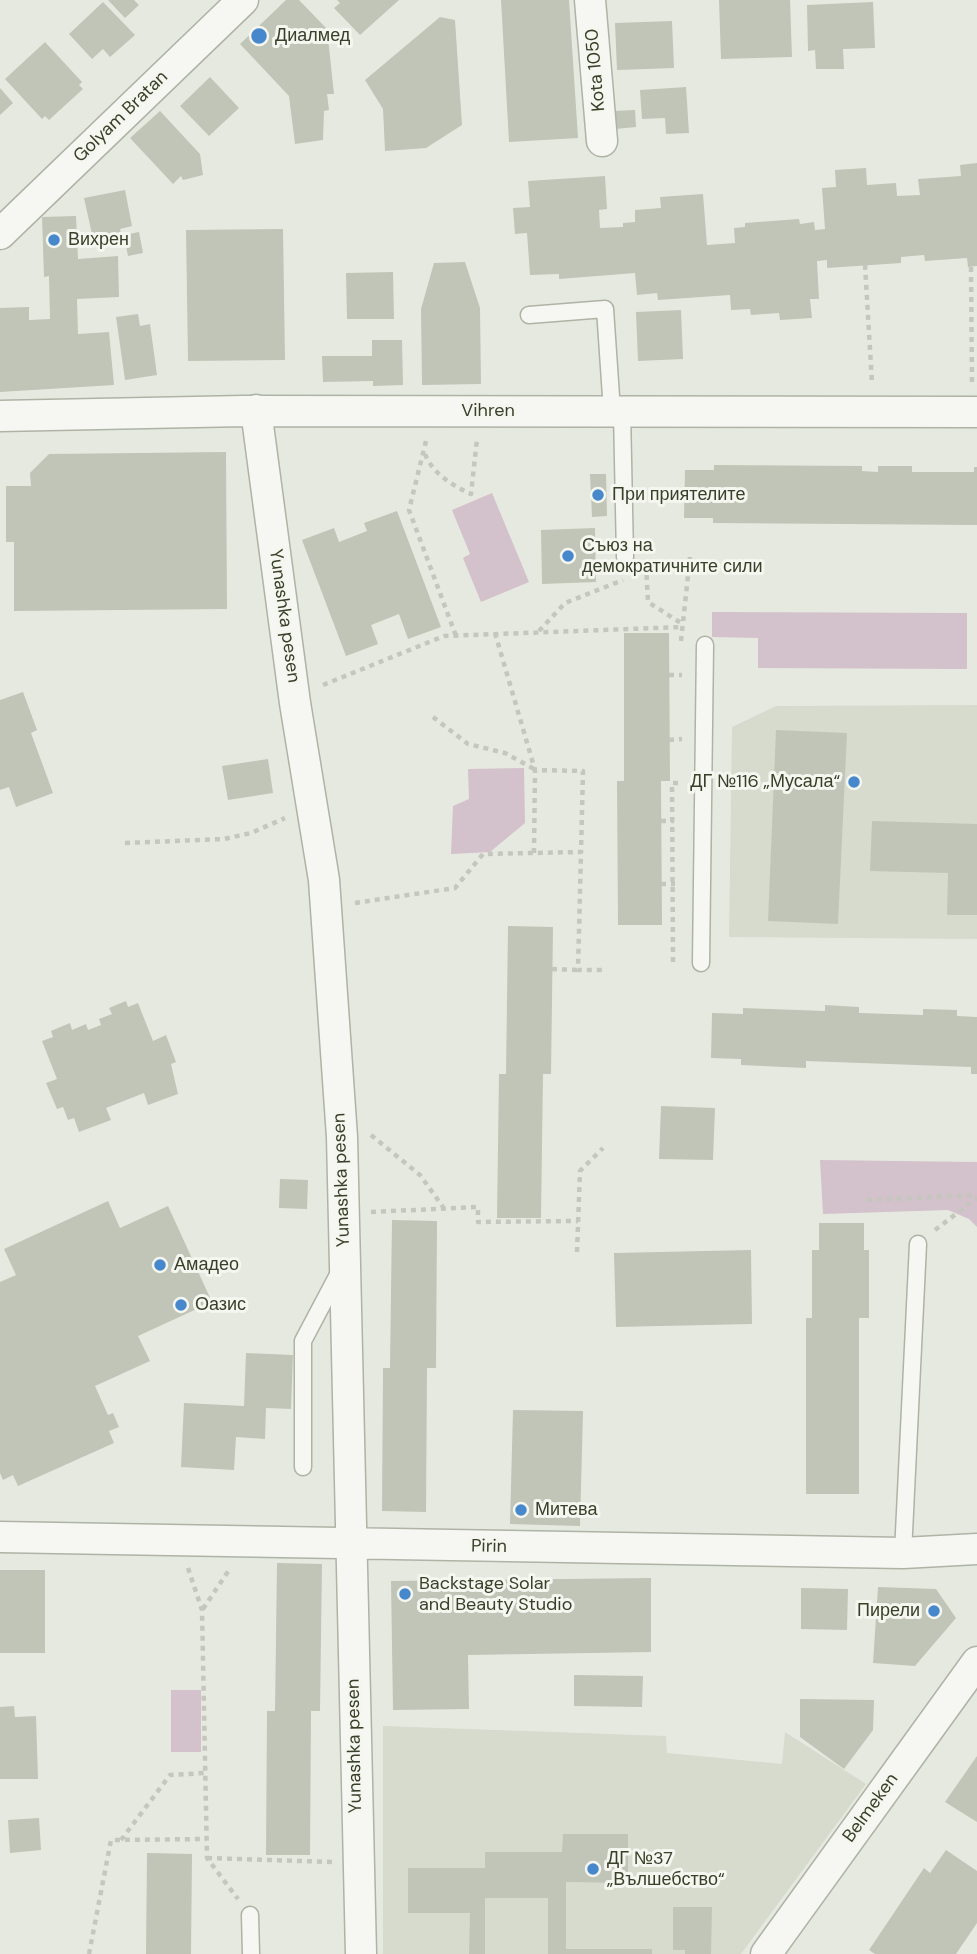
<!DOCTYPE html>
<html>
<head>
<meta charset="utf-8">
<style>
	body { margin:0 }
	canvas { display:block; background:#e6e9e0 }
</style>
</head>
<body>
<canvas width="977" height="1954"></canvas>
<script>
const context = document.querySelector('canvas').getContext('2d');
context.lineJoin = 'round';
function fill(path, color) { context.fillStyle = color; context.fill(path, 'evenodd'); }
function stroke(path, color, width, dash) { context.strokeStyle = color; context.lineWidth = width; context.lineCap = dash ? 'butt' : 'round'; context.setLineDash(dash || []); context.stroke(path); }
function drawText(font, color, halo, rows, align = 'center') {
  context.font = font + ' "DM Sans",sans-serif'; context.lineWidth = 6; context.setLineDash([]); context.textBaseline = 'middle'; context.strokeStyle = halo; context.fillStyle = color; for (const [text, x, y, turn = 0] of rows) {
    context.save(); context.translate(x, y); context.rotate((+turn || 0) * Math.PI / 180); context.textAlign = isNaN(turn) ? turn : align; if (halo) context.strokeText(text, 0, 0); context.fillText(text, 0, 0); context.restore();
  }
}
const built = new Path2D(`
	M977,705V939L729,937L732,727L776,706Z
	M383,1726L666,1736L667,1753L782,1764L785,1732L866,1784L741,1954H383Z`);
const green = new Path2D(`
	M492,493L529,582L481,602L463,558L470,554L452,510Z
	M712,612L967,613V669L758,668V638L712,637Z
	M524,768L525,823L490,852L451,854L453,806L469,799L468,769Z
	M820,1160L977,1162V1227L969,1219L948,1210L823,1214Z
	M171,1690H201V1752H171Z`);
const building = new Path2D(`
	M108,0H134L139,5L125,18Z
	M286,0H299L327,29L334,94H327L329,110L324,111L323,140L295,144L289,96L240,44Z
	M337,0H399L360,35L334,8L340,3Z
	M501,0H569L578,138L509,142Z
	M719,0H790L792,57L721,59Z
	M103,2L135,35L110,57L103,49L92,59L69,34Z
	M873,2L875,48L843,49L844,69H816L815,50L808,51L807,5Z
	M440,17L455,20L462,125L426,148L385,151L383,109L365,80Z
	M672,21L674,68L617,70L615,23Z
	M45,42L82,82L79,85L83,89L49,120L45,116L42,119L5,79Z
	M210,77L239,108L209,136L180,106Z
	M686,87L689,133L666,134L665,118L642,119L640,90Z
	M0,88L13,103L0,115Z
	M635,110L636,127L615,129L613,111Z
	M160,111L200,154L203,175L183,180L181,176L173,184L130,138Z
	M977,163V266L968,267L967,258L925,261L924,255L901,257V263L827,268V260L817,261L819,299H810L812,318L780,320L779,313L751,315L750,309L731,310L730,295L658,300L657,293L637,295L635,273L559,279V274L530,275L527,233L515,234L513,208L530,207L528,181L605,176L607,209L599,210L600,228L623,227V223L635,222V210L661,208L660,197L703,194L707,245L735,243L734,228L745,227V223L799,219L800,224L814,222L815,230L825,229L822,188L836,187L835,170L866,168L867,185L896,183L897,196L920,195L918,179L961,176L960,165Z
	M125,190L132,226L120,229L122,238L106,241L104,232L92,234L84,198Z
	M76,216L78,259L118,256L119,297L77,299L78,334L109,332L114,385L0,392V308L29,307V320L50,319L49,276L44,277L42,217Z
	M283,229L285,360L188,361L186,230Z
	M139,232L143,253L128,256L124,235Z
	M465,262L480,308L481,384L422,385L421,309L434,263Z
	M393,272L394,319H347L346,273Z
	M681,310L683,359L638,361L636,312Z
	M138,314L140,326L150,324L157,375L125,380L116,317Z
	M372,340H402L403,385L373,386V381L323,382L322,356H372Z
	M226,452L227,609L14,611V542H6V486H31L30,473L49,454Z
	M714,465L862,466V471L878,472V466H912V472H974V467H977V525L713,523V518H684L685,470H714Z
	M590,474H606L607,516L592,517Z
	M397,511L441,627L408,639L399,614L371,625L378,644L346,656L302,540L334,528L339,542L367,531L364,523Z
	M595,528L596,582L542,584L541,530Z
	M624,633H669L670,781H661L662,925H618L617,781H624Z
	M23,692L37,730L31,733L53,793L16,807L9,787L0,790V700Z
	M776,730L847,733L838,924L768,921Z
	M268,759L273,793L228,800L222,766Z
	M872,821L977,824V915H947L948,873L870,871Z
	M508,926L553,927L551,1074H543L541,1218H497L499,1074H506Z
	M126,1001L128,1007L138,1003L153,1041L166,1035L176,1062L171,1064L178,1094L148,1105L144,1093L106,1108L111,1120L79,1132L74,1118L68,1120L63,1107L57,1109L46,1083L57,1079L42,1041L53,1037L51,1031L70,1023L72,1030L86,1024L88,1030L101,1025L99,1019L112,1014L109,1008Z
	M825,1005L859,1007V1013L923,1015V1009L957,1010V1016L977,1017V1074H971V1067L806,1061V1068L741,1065V1059L711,1058L712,1013L743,1014V1008L825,1011Z
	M661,1106L715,1108L713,1160L659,1159Z
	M280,1179L308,1180L307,1209L279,1208Z
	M108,1201L120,1228L168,1206L212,1302L138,1336L150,1361L95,1386L108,1415L113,1413L119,1427L109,1431L114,1443L18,1486L13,1475L3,1480L0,1473V1282L16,1275L4,1249Z
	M392,1220L437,1221L436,1368H427L426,1512L382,1511L383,1368H390Z
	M819,1223H864V1250H869V1318H859V1494H806V1318H812V1250H819Z
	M751,1250L752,1324L616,1327L614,1253Z
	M246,1353L293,1355L291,1409L266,1408L265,1439L236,1437L234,1470L181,1467L184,1403L244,1406Z
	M513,1410L583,1411L580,1526L510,1524Z
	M277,1563L322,1564L320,1711H311L310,1855H266L267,1711H275Z
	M0,1570H45V1653H0Z
	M651,1578V1652L468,1655L469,1709L393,1710L391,1581Z
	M878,1587L936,1589L956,1618L915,1666L873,1663Z
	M801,1588L848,1589L847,1630L801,1629Z
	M574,1675L643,1676L642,1707L574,1706Z
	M800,1699L874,1700L873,1730L844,1769L800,1737Z
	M14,1706L15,1717L36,1716L38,1779H0V1707Z
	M977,1756V1822L945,1802Z
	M39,1818L41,1850L10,1853L8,1820Z
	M563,1834H628V1883L566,1882V1949H652V1954H548V1898H485V1954H469L470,1913H408V1868H485V1852H562Z
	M946,1850L977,1871V1923L956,1954H875L869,1950L924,1868L930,1873Z
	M147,1853L192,1854L191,1954H146Z
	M673,1907H712L711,1954H685V1950H673Z`);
const path = new Path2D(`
	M865,265L872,383
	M971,267L972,383
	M426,441L409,510L456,636
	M425,454C433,474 452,485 471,494L477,439
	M646,565L648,602L684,625
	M539,631L565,603L623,580
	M495,633L535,770
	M681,641L690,557
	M669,675H682
	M323,685L444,636L683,627
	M433,717L468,744L505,753L534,769
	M669,740L682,739
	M661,821H674
	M125,843L224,839L251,833L285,818
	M534,853L535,770L583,771L581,852
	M661,884H675
	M355,903L455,888L483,854L581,852L578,970H604
	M673,962L672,783H681
	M552,969L578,970
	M371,1135L420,1175L443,1207
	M867,1200L977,1195
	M371,1212L478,1207V1222L578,1221
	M935,1230L977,1198
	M577,1252L580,1171L603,1148
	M188,1568L202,1610L207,1858L238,1899
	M203,1609L229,1570
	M121,1840L170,1775L205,1773
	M207,1858L332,1862
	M89,1954L111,1840L206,1839`);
const service = new Path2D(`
	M529,315L605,309L612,411
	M622,411L625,557
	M701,963L705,645
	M303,1467V1341L340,1271
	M903,1553L918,1244
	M250,1915L251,1954`);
const minor = new Path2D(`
	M590,0L602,141
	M0,234L243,0
	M256,410L295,703L324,880L342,1137L361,1954
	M0,416L244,411L977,412
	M0,1537L903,1553L977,1549
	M766,1954L977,1662`);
const markers = [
	[259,36,9,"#4788cc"],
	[54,240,7,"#4788cc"],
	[598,495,7,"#4788cc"],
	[568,556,7,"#4788cc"],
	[854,782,7,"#4788cc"],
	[160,1265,7,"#4788cc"],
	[181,1305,7,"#4788cc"],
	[521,1510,7,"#4788cc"],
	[405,1594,7,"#4788cc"],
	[934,1611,7,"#4788cc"],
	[593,1869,7,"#4788cc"]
];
const poiNames = [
	["Диалмед",275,36],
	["Вихрен",68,240],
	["При приятелите",612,495],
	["Съюз на",582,546],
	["демократичните сили",582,567],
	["ДГ №116 „Мусала“",840,782,"right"],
	["Амадео",174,1265],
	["Оазис",195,1305],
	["Митева",535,1510],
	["Backstage Solar",419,1584],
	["and Beauty Studio",419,1605],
	["Пирели",920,1611,"right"],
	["ДГ №37",607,1859],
	["„Вълшебство“",607,1880]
];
const streetNames = [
	["Kota 1050",596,70,-95],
	["Golyam Bratan",121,117,-44],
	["Vihren",488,411],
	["Yunashka pesen",284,616,82],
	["Yunashka pesen",342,1180,-92],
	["Pirin",489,1547,1],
	["Yunashka pesen",355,1746,-91],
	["Belmeken",871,1808,-54]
];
fill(built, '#d6dbce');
fill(green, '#d3c1cb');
fill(building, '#c1c5b7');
stroke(service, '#afb3a5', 19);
stroke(minor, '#afb3a5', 33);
stroke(path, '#c5c7be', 4.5, [5, 5]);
stroke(service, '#f6f7f3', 16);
stroke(minor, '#f6f7f3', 30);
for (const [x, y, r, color] of markers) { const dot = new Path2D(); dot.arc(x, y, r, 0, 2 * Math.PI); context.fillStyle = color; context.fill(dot); stroke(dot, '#f5f6f0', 2.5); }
drawText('18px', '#394029', '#f5f6f0', poiNames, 'left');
drawText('18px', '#394029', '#f5f6f0', streetNames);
</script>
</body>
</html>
